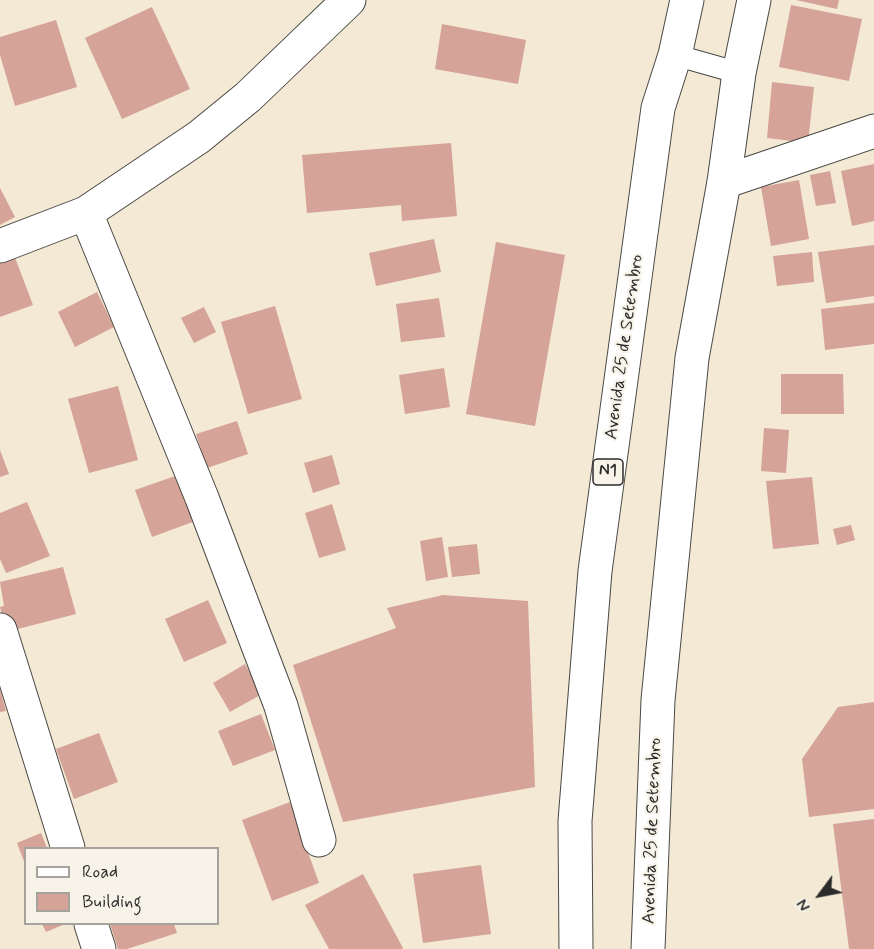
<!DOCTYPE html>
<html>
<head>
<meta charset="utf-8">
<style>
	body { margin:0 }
	#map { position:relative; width:874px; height:949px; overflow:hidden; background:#f3e9d5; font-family:Mynerve,sans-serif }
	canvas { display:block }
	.legend { position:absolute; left:24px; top:847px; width:195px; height:78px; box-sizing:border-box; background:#f7f3e8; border:2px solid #a5a39c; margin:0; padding:8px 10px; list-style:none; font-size:18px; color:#2b2b2b }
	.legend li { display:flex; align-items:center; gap:12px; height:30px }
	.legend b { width:30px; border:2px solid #a5a39c }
	.north { position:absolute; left:790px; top:865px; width:60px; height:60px; -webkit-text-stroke:4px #f7f3e8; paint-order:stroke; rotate:238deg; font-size:16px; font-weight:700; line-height:24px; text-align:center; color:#2b2b2b }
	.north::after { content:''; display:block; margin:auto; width:21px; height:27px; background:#2b2b2b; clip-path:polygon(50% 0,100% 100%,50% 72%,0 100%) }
</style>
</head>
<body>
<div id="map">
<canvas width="874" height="949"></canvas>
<ul class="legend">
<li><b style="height:8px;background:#fff"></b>Road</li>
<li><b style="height:16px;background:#d5a398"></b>Building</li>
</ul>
<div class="north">N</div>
</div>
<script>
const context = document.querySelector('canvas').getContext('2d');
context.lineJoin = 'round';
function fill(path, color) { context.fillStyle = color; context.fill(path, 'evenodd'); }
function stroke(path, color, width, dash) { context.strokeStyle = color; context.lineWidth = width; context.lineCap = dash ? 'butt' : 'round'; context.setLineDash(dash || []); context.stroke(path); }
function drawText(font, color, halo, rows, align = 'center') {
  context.font = font + ' Mynerve,sans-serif'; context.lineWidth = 4.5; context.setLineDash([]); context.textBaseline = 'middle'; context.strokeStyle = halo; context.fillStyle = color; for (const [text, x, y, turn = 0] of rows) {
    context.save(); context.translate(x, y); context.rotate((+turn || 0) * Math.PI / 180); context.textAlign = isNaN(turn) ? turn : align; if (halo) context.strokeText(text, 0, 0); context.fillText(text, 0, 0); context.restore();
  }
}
const building = new Path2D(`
	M796,0H839L837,9Z
	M791,5L862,19L849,81L779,67Z
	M152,7L190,89L122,119L85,38Z
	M56,20L77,87L15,106L0,55V37Z
	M442,24L526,40L518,84L435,69Z
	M772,82L814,87L808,143L767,138Z
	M451,143L457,216L402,221L401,205L307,213L302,155Z
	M874,164V221L852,226L841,171Z
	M830,171L836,203L816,206L810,175Z
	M799,180L809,239L771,246L761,187Z
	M0,188L15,217L0,225Z
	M434,239L441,272L376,286L369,253Z
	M496,242L565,255L535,426L466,414Z
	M874,245V296L826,303L818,252Z
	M812,252L814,282L777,286L773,256Z
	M14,255L33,305L0,317V260Z
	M97,292L114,327L75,347L58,312Z
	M439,298L445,337L401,342L396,304Z
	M874,303V344L825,350L821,309Z
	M275,306L302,399L248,414L221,322Z
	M204,307L216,332L194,343L181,318Z
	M444,368L450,407L405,414L399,375Z
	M781,374H843L844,414H781Z
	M118,386L138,460L89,473L68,399Z
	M237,421L248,454L207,468L196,434Z
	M764,428L789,430L786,473L761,471Z
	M0,450L9,474L0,477Z
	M332,455L340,484L313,493L304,463Z
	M181,474L198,520L152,537L135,490Z
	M812,477L819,544L773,549L766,481Z
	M27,502L50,556L6,573L0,559V513Z
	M332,504L346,550L319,558L305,513Z
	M851,525L855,540L837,545L833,529Z
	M442,537L448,577L426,581L420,541Z
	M477,544L480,574L452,577L448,547Z
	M63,567L76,614L6,632L0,607L4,606L0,582Z
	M443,595L528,601L535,787L343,822L293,665L396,628L387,608Z
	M208,600L227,643L184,662L165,619Z
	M245,664L262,694L230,712L213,683Z
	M0,689L6,711L0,712Z
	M874,702V809L809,817L802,759L838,707Z
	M261,714L275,750L233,766L218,731Z
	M99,733L118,782L74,799L56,749Z
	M290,802L319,883L272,901L242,820Z
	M874,819V949H849L833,824Z
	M41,833L47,848H26L25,864L17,843Z
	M481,865L491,934L423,943L413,874Z
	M363,874L403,948L402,949H329L305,905Z
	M42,924H65L46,932Z
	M110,924H174L177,933L127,949H118Z`);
const service = new Path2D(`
	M675,55L739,73`);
const minor = new Path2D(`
	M724,182L874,131
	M86,213L202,498L281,706L319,840
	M0,246L86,213L199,137L248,97L349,0
	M0,630L68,848
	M91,924L99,949`);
const trunk = new Path2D(`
	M576,949L575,821L595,571L658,108L675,55L687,0
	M648,949L658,700L692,358L724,182L739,73L754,0`);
const shields = [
	[608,472,30]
];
const shieldNames = [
	["N1",608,472]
];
const streetNames = [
	["Avenida 25 de Setembro",625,347,-82],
	["Avenida 25 de Setembro",653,831,-88]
];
fill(building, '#d5a398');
stroke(service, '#494844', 23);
stroke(minor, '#494844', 35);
stroke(trunk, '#494844', 35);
stroke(service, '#fff', 21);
stroke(minor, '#fff', 33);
stroke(trunk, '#fff', 33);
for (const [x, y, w] of shields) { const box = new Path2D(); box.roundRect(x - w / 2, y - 13, w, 26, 4.5); context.fillStyle = '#f7f3e8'; context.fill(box); stroke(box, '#2b2b2b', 1.5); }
drawText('bold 16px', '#2b2b2b', null, shieldNames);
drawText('18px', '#2b2b2b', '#f7f3e8', streetNames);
</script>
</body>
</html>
